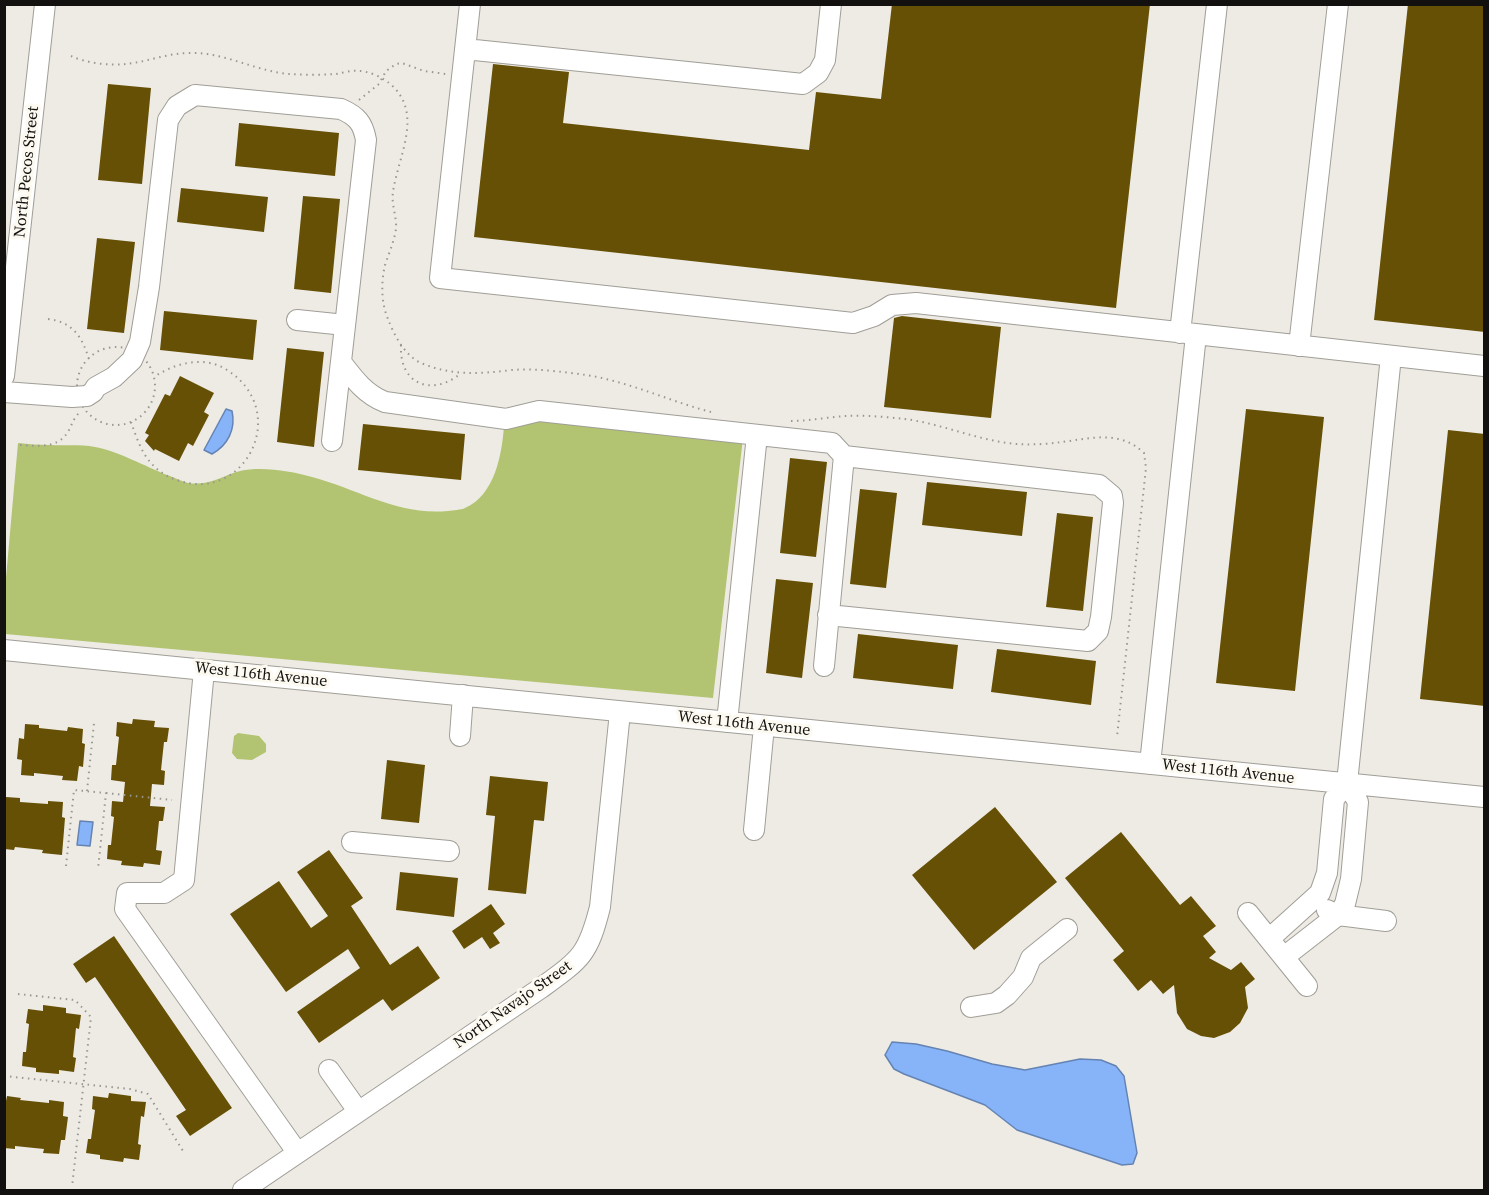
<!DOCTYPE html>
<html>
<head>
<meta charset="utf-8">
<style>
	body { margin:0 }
	#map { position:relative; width:1489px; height:1195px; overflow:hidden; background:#eeebe4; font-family:"Source Serif 4",serif }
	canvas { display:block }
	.frame { position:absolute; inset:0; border:6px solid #12110f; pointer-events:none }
</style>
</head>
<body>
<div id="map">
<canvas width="1489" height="1195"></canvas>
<div class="frame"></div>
</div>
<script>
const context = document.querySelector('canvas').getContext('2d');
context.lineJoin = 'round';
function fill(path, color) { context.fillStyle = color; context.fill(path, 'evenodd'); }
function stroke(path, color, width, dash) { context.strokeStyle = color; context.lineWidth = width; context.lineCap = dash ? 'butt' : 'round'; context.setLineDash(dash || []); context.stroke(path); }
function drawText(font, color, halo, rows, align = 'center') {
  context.font = font + ' "Source Serif 4",serif'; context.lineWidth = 6; context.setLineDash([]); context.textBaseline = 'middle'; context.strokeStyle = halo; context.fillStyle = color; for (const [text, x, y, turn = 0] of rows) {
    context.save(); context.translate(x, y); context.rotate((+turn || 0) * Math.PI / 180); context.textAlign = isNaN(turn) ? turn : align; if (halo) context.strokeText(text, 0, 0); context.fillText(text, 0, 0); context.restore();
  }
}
const green = new Path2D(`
	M541,417L743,438L713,698L5,634V589L18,443C28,444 39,445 50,445C65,446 79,444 95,447C115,450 147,467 167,475C173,477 181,481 188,483C210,486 221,476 240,471C262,466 291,471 312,477C358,489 398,516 448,511C453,510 461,510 465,508C495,495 502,454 504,426Z
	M238,733L259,736L266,744V752L252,760L237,759L232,753L234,736Z`);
const water = new Path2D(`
	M226,409L232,411C236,429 228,445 212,454L204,450Z
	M80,821L93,822L90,846L77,845Z
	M892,1042L916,1044L947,1051L992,1064L1025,1070L1080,1059L1101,1060L1116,1066L1124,1076L1137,1153L1133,1164L1122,1165L1017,1130L985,1105L904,1074L894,1069L885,1055Z`);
const building = new Path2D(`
	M892,4H1150L1116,308L474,237L493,64L569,72L563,123L809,150L816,92L881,99Z
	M1408,4H1485V332L1374,320Z
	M108,84L151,88L142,184L98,180Z
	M239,123L339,133L335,176L235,166Z
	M181,188L268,197L264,232L177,222Z
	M303,196L340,199L331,293L294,289Z
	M97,238L135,242L124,333L87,329Z
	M164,311L257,320L253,360L160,350Z
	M902,316L1001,327L991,418L884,407L894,318Z
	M287,348L324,352L314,447L277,442Z
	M180,376L214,393L204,412L209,415L193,446L188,443L179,461L155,449L154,451L145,441L149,435L145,433L165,394L170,396Z
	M1246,409L1324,417L1295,691L1216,683Z
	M363,424L465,434L461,480L358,470Z
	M1448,430L1485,434V706L1420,699Z
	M790,458L827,462L816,557L780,553Z
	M927,482L1027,492L1022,536L922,525Z
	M860,489L897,493L886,588L850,584Z
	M1057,513L1093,517L1083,611L1046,607Z
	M776,579L813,583L802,678L766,673Z
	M858,634L958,645L953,689L853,678Z
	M997,649L1096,661L1091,705L991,692Z
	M133,719L155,721L154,727L169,728L167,742H164L161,770L165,771L164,785L152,784L150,806L165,807L163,821H159L156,850L162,851L160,865L144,863L143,867L121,865L122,861L107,859L108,845H111L114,817L111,816L112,801L123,802L125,782L111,780L112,765H116L119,737L116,736L117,722L132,724Z
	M25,724L39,725V728L67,731L68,727L83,729L82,743L85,744L83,767L79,766L77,781L62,780L63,776L34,773V776L21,775L22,760L17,759L19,738L24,739Z
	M387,760L425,765L419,823L381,819Z
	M490,776L548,782L544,821L534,820L526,894L488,890L495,816L486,815Z
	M6,797L20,798V802L48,804V801L63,802L62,817L65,818L62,855L42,853L43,850L15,847L14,850L4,849Z
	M995,807L1057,882L974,950L912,875Z
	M1121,832L1180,905L1191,896L1216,926L1203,936L1216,952L1209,958L1231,970L1241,962L1255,979L1245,987L1248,1008L1240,1023L1230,1032L1214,1038L1201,1036L1187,1029L1177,1013L1174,985L1163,994L1151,980L1138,991L1113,960L1124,951L1065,878Z
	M329,850L363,898L351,906L390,965L418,946L440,978L392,1011L383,999L319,1043L297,1012L360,968L348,949L286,992L230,914L279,881L311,928L328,916L297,872Z
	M400,872L458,878L454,917L396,910Z
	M491,904L505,924L493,933L500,943L490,949L482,937L464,949L452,931Z
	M114,936L232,1108L190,1136L176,1116L186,1110L95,977L86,983L73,964Z
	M43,1005L66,1008V1013L81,1015L79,1029L76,1028L73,1057L76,1058L74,1072L59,1070V1074L36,1072V1068L22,1066L23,1052H26L29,1024L26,1023L28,1009L43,1011Z
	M109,1093L131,1096V1101L146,1102L144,1117L141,1116L138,1144L141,1145L139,1160L124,1158L123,1162L100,1159V1155L86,1153L88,1139H91L95,1110L92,1109L93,1096L108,1098Z
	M7,1096L21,1098L20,1100L49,1103V1100L64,1102L63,1116L68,1117L65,1140H61L59,1154L43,1153L44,1149L15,1146V1149L4,1148V1111Z`);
const path = new Path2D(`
	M71,56C86,63 109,66 126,64C147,62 167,53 190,53C224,52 255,71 289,74C304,75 321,75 336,74C343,73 351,70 359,71C368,71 382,77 389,83C425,112 398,156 393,192C391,204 397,217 396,229C394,242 389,253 385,265C381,282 381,303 388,319C394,335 405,356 421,363C452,376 479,374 512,370C536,368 563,372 586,375C630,382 669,401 711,412
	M359,100L379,84L386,71L396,64L402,63L424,71L446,74
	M48,319C73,322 82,337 89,359
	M401,345C399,384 431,397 460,374
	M77 386a39 39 0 1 1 78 0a39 39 0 1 1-78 0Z
	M791,421C809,421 828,417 846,416C865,415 886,417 905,419C943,424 979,441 1017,444C1032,445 1048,444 1062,442C1092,438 1120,430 1144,453L1146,468L1117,737
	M131,422C136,436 141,452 151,463C158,471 167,477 177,480C245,505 292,411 227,370C204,355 175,363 154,377
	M20,445C39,446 59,449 69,430C72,424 74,418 79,413
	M87,791L94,723
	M106,793L172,800
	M66,866L74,790L106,793L98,869
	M18,994L75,1000L91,1017L72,1187
	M4,1076L130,1089L148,1094L183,1151`);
const minor = new Path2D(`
	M470,4L440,278L853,323L874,316L892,305L916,303L1484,366
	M465,49L803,84L818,73L825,60L831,4
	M297,320L345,325
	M1180,333L1217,4
	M1299,346L1338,4
	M341,362C354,379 365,394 385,402L506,419L539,411L832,443L844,456L824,666
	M4,376L45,4
	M4,392L72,397L87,396L93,392L96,387L114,377L132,360L140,342L149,287L168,120L177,106L195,95L341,109C357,116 363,123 366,140L332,441
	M828,615L1088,641L1098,631L1101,617L1113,503L1112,496L1099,485L844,456
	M4,650L1484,797
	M204,670L184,880L164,893H127L125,909L297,1152
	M727,722L757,435
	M460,736L463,695
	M1150,764L1196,335
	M754,830L764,726
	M352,842L449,851
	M1327,910L1338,915L1386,921
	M1248,913L1307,986
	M1269,939L1320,893L1327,873L1334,799L1347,783L1391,356
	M1284,957L1338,915L1345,904L1351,879L1358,802L1347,783
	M971,1007L996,1003L1007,995L1023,977L1031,958L1067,929
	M329,1070L358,1111
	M243,1190L541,988C581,959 588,955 600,907L620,712`);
const streetNames = [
	["North Pecos Street",27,172,-84],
	["West 116th Avenue",261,675,6],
	["West 116th Avenue",744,724,6],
	["West 116th Avenue",1228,772,6],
	["North Navajo Street",513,1005,-35]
];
fill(green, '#b2c471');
fill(water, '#87b4f8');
stroke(water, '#6483b2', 1.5);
fill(building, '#665006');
stroke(minor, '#a09e97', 22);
stroke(path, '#999791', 2, [1.5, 4.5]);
stroke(minor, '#fff', 20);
drawText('16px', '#12110f', '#fcf9f1', streetNames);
</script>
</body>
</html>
